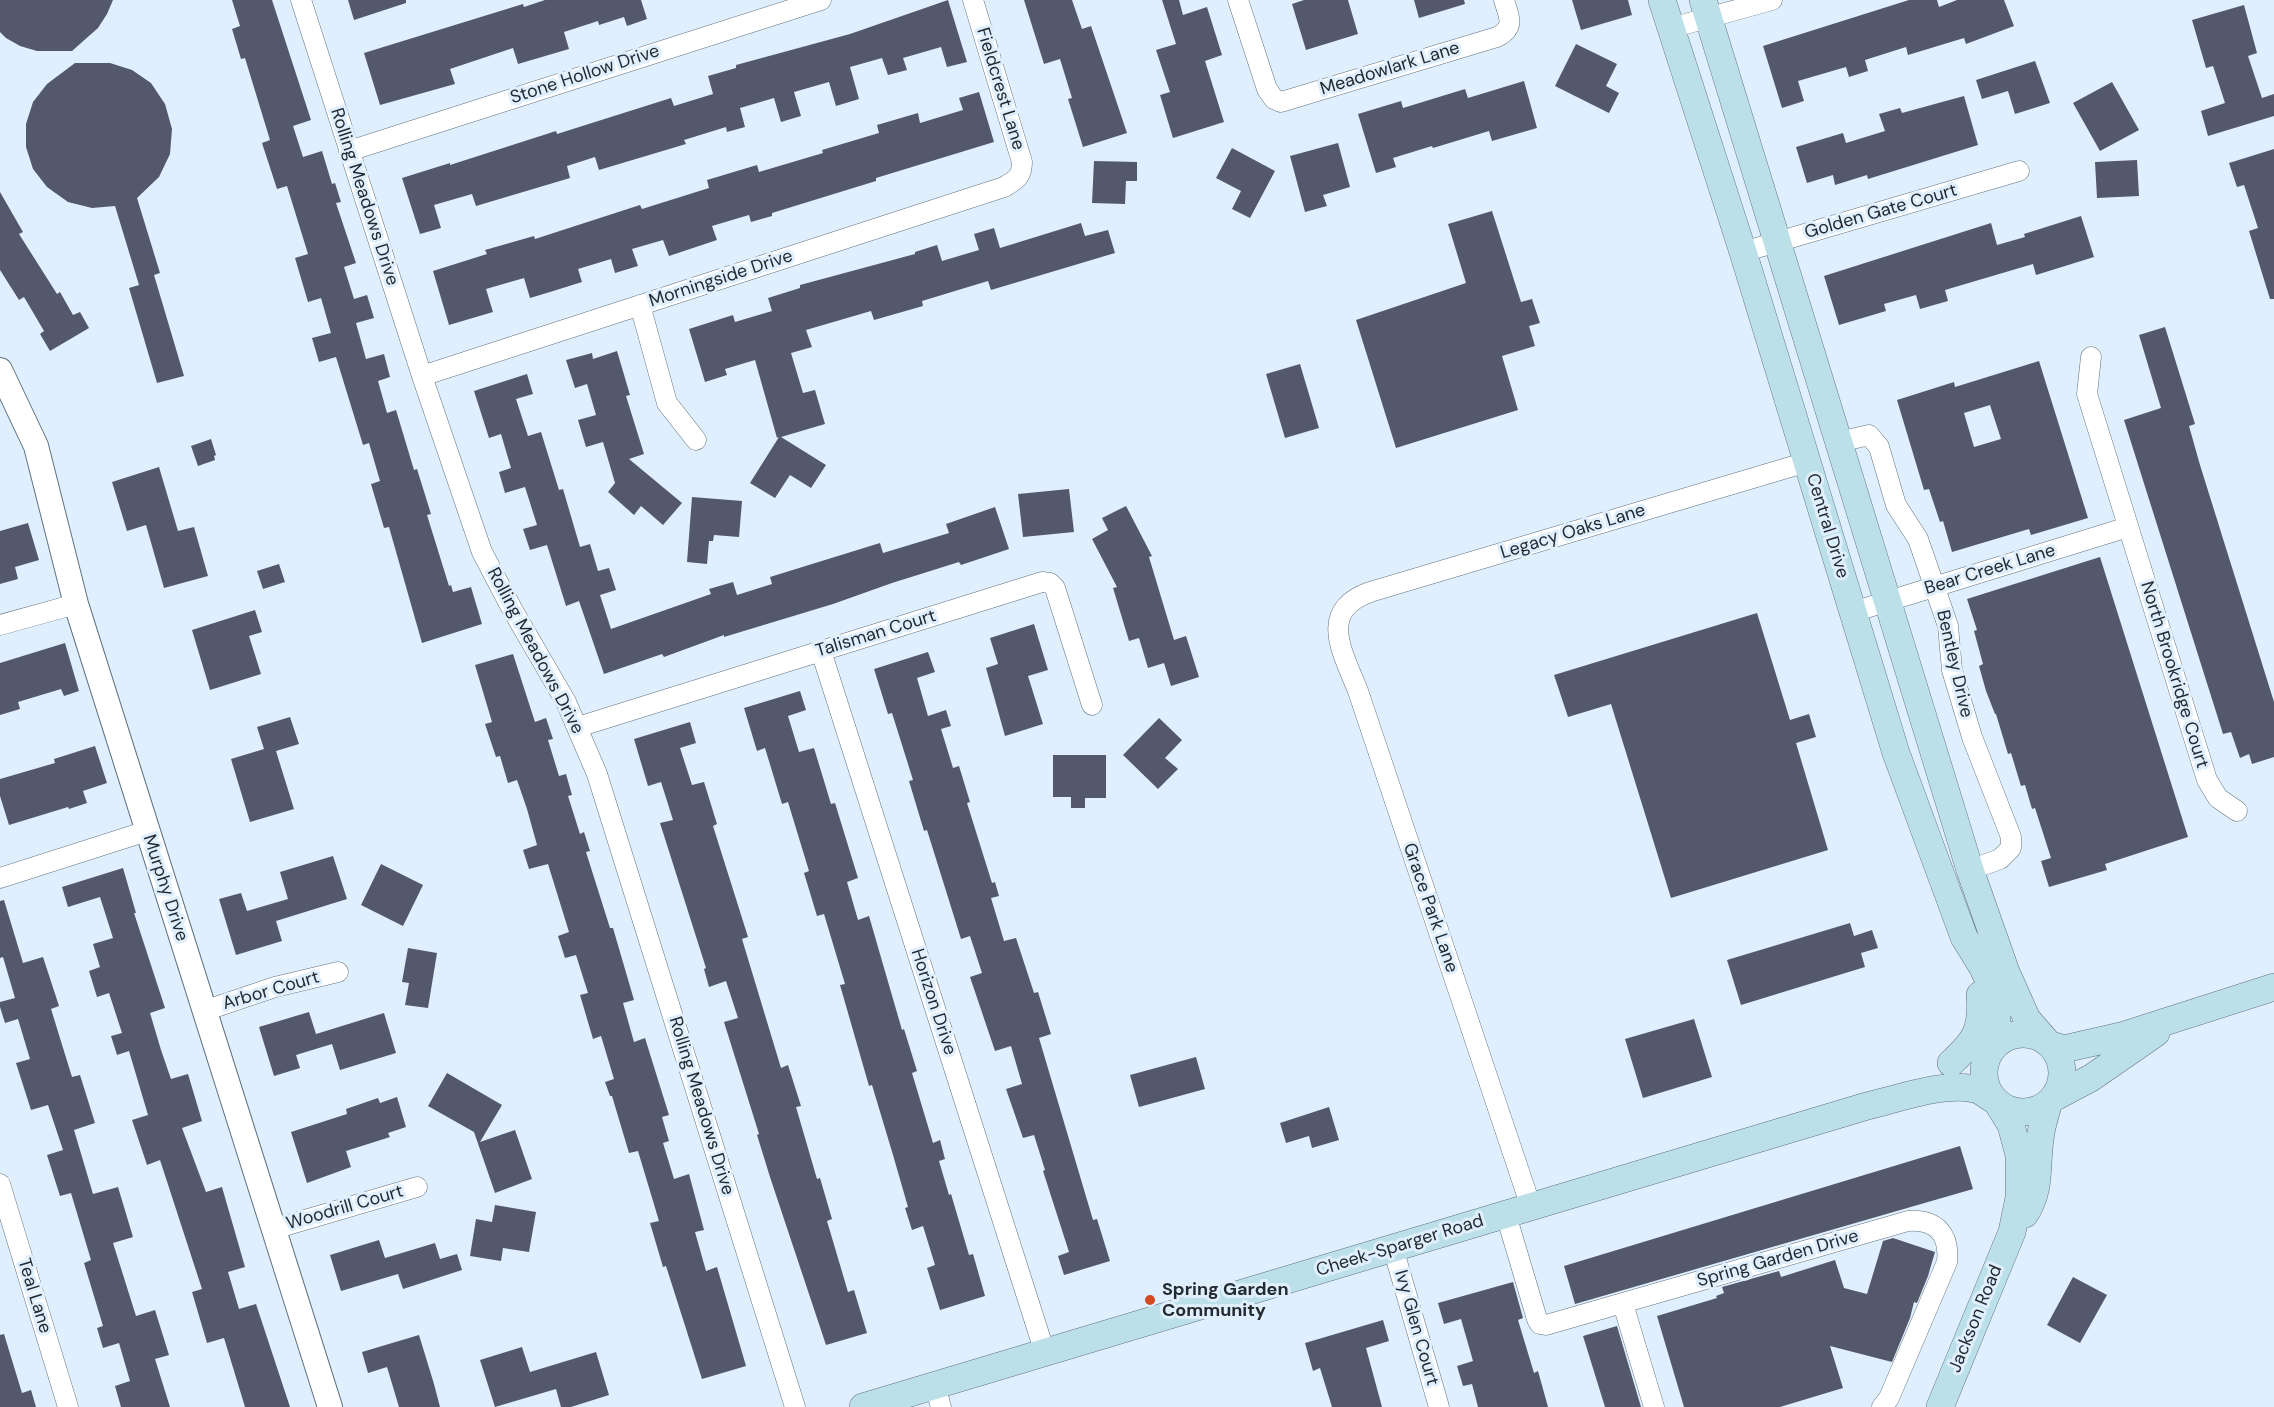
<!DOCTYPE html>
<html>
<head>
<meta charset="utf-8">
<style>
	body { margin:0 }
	canvas { display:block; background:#e0effd }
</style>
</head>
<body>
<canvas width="2274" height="1407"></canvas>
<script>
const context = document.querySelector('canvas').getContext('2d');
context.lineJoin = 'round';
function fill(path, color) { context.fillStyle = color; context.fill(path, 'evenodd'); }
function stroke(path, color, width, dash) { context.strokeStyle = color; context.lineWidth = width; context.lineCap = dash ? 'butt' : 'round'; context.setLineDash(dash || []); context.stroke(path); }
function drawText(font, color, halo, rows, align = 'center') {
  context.font = font + ' "DM Sans",sans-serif'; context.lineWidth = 6; context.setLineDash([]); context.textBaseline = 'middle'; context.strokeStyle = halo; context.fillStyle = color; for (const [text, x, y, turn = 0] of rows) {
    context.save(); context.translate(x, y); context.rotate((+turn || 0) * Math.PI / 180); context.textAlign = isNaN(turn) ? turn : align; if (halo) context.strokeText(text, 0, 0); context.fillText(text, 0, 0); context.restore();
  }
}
const building = new Path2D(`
	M0,0H113L107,14L98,28L72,51H37L20,46L6,38L0,32Z
	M232,0H272L311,120L293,126L303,157L322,151L332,184L335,183L341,202L336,203L356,263L344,267L354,299L367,295L374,318L356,323L366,359L384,354L390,377L378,381L387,413L396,410L414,470L417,469L431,514L427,515L449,586L451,585L453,592L471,587L482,624L422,643L389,527L384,528L371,484L380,481L369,443L363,445L336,357L319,362L312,338L331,333L321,298L308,302L295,258L308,254L287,186L277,189L262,143L270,140L245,58L241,59L232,29L240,26Z
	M348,0H406V3L354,20Z
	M545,0H641L647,19L627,26L624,17L599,25L598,21L564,32L569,49L518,64L513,48L450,69L455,84L380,105L364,53L523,4L524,7Z
	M948,0L967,62L947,67L941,47L903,58L907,70L888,75L882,58L850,67L859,99L836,106L829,82L794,92L801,116L781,122L774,98L740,108L745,127L727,132L726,127L684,140L686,144L599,170L595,157L567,166L570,178L476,206L472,194L434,205L441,228L420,234L402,178L450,163V165L556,131L557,134L671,98L674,106L713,94L708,76L736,68V65L850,34Z
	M1024,0H1072L1082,29L1091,26L1127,133L1083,147L1068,99L1072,98L1060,59L1044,64Z
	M1162,0H1179L1183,15L1207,7L1222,55L1205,61L1224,122L1173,138L1160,95L1170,92L1156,50L1176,44Z
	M1304,0H1348L1358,34L1306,50L1292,4Z
	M1414,0H1464L1465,4L1419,18Z
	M1572,0H1628L1632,15L1581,30Z
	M1909,0H1937L1939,7L1957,0H2004L2014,26L1966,44L1964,38L1908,55L1906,47L1865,60L1868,71L1849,77L1846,67L1798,81L1804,101L1782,108L1763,46Z
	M2244,5L2257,53L2248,56L2262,98L2274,94V116L2208,136L2201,111L2225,103L2213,66L2206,68L2192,20Z
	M1576,44L1617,64L1606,86L1619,93L1609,113L1555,86Z
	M2035,61L2050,103L2015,114L2008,91L1982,99L1976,80Z
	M75,63H110L132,70L151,83L165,104L172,129L170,154L159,177L137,198L160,273L154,275L184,376L157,383L129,288L139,285L115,206L92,208L68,202L47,187L33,169L26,147V124L33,102L47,84Z
	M1524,81L1537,128L1492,141L1489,131L1433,148L1432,146L1393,158L1396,167L1376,173L1358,114L1401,101L1403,108L1465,89L1468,98Z
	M2112,82L2139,130L2100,151L2073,103Z
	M979,92L994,142L876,178V181L772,213V216L751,222L749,215L712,226L717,240L669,256L663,240L632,249L638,266L615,273L611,259L578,269L582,282L550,292L530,298L524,278L486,289L493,312L449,325L433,271L487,254L485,250L534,236L535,239L640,205L642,209L709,188L707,180L757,165L759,172L823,153L822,150L879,133L877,125L918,113L920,123L963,110L959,98Z
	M1964,96L1978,145L1868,179L1867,175L1835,185L1833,175L1807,183L1796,147L1843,133L1846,143L1885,131L1879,114L1900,108L1902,113Z
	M1338,143L1350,187L1323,195L1327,206L1305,212L1290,156Z
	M1232,148L1275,171L1250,218L1232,209L1241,191L1216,178Z
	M2274,149V299H2270L2249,231L2258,228L2244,185L2237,187L2229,163Z
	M2137,160L2139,196L2097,198L2095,162Z
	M1094,161L1137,162V181H1126L1125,204L1092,203Z
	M0,192L23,232L19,234L57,294L60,292L73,315L80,312L89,328L50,351L40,334L44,331L24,297L19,300L0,270Z
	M1492,211L1521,302L1532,299L1540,323L1529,326L1535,346L1502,356L1518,410L1396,448L1356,320L1466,283L1448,224Z
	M2081,216L2094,257L2036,275L2033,264L1945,290L1948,301L1920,309L1916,295L1884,304L1886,311L1839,325L1824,276L1991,223L1997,245L2025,237L2024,234Z
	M1081,223L1085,236L1108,230L1115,253L991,290L988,281L922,301L923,306L874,320L871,311L806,330L812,347L791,353L803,393L815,390L825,424L781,437L826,465L811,488L790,475L775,498L750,483L779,437L777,438L755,360L725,369L727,375L705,382L689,329L733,315L735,322L772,311L768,298L800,288V285L915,254V252L937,245L942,261L979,250L974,234L994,228L1000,248Z
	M2165,327L2195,424L2189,426L2200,465L2274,702V757L2252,764L2249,754L2240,758L2231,732L2223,734L2124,420L2161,408L2139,335Z
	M617,351L630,395L626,396L644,454L629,459L682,503L663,525L641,506L634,515L608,492L615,483L603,442L586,447L578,420L596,415L587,384L575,388L566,360L592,353L593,359Z
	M2039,361L2088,518L2031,535L2029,529L1952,552L1943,521L1940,522L1929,489L1924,490L1897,400L1954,382L1955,387ZM1990,405L2001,439L1974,447L1964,413Z
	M1300,364L1319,428L1285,438L1266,374Z
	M527,374L533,394L516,399L528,436L541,432L559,490L563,489L580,547L590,544L598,571L609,568L616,590L600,595L611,629L711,594L709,589L733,582L737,595L772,584L770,577L880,543L883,553L949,533L946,524L995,507L1009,549L961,565L959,562L892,583L833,604L724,637V635L664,657L662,654L604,674L579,601L566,606L547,545L530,550L523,529L537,525L525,487L505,493L499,472L511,468L501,434L489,438L474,391Z
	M211,439L216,455L214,456L215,460L198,466L191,446Z
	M159,467L178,531L194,527L208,576L164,588L146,525L127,531L112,482Z
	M1069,489L1074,532L1023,537L1018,494Z
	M692,497L742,501L739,537L714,535L713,541H709L707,564L687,562Z
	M1126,506L1152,556L1149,557L1174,640L1186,636L1199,677L1171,686L1164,663L1148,668L1139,638L1129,641L1113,588L1117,587L1092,539L1108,530L1102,518Z
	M28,523L39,560L15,567L18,579L0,584V531Z
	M2100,557L2188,837L2105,864L2107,870L2049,887L2041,861L2051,858L2035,808L2032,809L2025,785L2021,786L2011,753L2008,754L1996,714H1995L1986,691L1979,666L1983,664L1974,631L1977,630L1967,599Z
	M279,564L285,582L263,589L257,571Z
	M255,610L262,632L249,636L261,674L210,690L192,630Z
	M1757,613L1790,720L1809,714L1816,737L1796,743L1828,850L1671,898L1611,704L1568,717L1554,675Z
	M1034,624L1048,670L1028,676L1043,724L1005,736L986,668L998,664L990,638Z
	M65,643L79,691L64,696L61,689L18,702L20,709L0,715V663Z
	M928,652L935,672L917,678L928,716L946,710L951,726L941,729L953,768L959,766L970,802L967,803L992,883L995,882L999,896L991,898L1004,941L1016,938L1034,993L1038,992L1051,1034L1039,1038L1093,1220L1097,1219L1110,1261L1064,1275L1058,1256L1069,1252L1043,1171L1045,1170L1034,1135L1023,1138L1006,1089L1022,1084L1011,1046L995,1051L970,977L982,973L970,936L961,939L927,830L924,831L909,781L913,780L892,713L888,714L874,669Z
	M513,654L535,722L546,718L553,739L548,740L559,776L566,774L572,795L568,796L580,834L584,832L590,851L586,852L610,928H613L634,1000L623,1003L634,1042L645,1038L669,1115L662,1117L669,1141L663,1143L674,1179L689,1174L704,1230L695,1232L706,1271L717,1267L746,1366L702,1379L666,1266L663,1267L650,1223L659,1221L638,1151L629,1153L612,1096H610L605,1082L614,1079L601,1036L593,1039L580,995L588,993L576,955L565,958L558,936L569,932L548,864L529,869L523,850L537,845L527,809L517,780L508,783L500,756L496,757L485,724L492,722L475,665Z
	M800,691L806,710L788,716L799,752L814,748L831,804L835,803L858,878L847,882L858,920L869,916L902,1030L904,1029L917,1071L912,1073L933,1143L940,1140L945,1159L939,1161L949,1195L951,1194L969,1255L973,1254L985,1296L940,1310L927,1268L935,1265L923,1226L912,1230L905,1208L908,1207L893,1155L872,1085L869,1086L840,985L845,984L824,914L817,916L804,873L809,871L788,802L782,804L765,748L757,751L744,708Z
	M290,717L299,744L276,751L294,809L250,822L231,759L264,749L257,727Z
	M1159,718L1182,740L1165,758L1178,769L1158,789L1123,755Z
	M690,722L696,743L680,748L692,785L704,782L717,824L713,826L748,937L742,939L781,1068L788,1065L801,1106L796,1107L817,1179L820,1178L832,1219L827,1221L848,1292L854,1290L867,1333L826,1345L770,1177L757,1135L759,1134L724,1022L738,1018L726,981L709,987L704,969L706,968L660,823L673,820L661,782L648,786L634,739Z
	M95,746L107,783L83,791L87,803L69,809L68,807L9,825L0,796V779L55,763L54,759Z
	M1053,755H1106V798H1085V808H1071V797H1053Z
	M333,856L347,899L276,921L282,941L236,955L219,899L241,893L247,911L288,899L280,872Z
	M381,864L423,885L403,926L361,905Z
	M123,868L136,913H134L165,1008L150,1013L161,1050L171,1079L188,1074L202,1121L182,1128L206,1192L222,1187L245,1267L228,1272L239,1309L256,1304L290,1407H245L224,1338L207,1343L192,1292L202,1289L160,1160L147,1165L132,1120L148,1115L129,1051L117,1055L111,1036L122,1033L109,993L97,997L89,971L100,967L93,944L113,938L100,897L68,907L62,887Z
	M4,900L23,963L43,957L59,1006L51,1009L72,1077L80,1075L95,1123L74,1130L93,1194L118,1187L133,1237L113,1243L136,1316L155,1310L169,1355L155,1359L170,1407H121L115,1386L130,1381L119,1343L103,1348L97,1328L103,1326L84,1263L91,1260L71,1193L60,1196L47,1155L63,1150L48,1105L31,1110L16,1063L30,1059L18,1019L5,1023L0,1007V1002L15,998L3,957L0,958V901Z
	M1850,923L1854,936L1872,930L1878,948L1861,953L1865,967L1741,1005L1727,960Z
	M408,948L437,953L428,1008L405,1005L409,983L402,982Z
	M309,1012L316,1034L384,1013L396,1053L340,1070L332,1044L296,1055L300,1068L274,1076L259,1027Z
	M1694,1019L1712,1077L1643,1098L1625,1039Z
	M1196,1057L1205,1089L1139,1107L1130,1075Z
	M447,1073L502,1105L480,1142L515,1130L532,1179L495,1193L474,1132L428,1106Z
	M397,1097L406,1127L388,1133L390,1137L346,1151L351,1167L307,1183L291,1132L347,1114L346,1109L378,1098L380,1103Z
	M1329,1107L1339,1140L1312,1148L1309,1136L1286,1143L1280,1123Z
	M1960,1146L1973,1189L1575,1304L1564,1266Z
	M495,1205L536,1212L529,1252L503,1248L501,1261L470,1256L476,1219L492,1222Z
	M1893,1238L1935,1252L1928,1276L1917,1303L1914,1302L1910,1318L1892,1362L1830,1346L1843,1388L1780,1407H1684L1657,1316L1717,1298L1716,1296L1724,1293L1722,1287L1779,1271L1781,1277L1835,1260L1844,1288L1867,1294L1883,1241Z
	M379,1240L385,1258L435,1243L440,1259L457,1254L462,1270L403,1289L398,1274L341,1291L330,1255Z
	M2073,1277L2107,1295L2080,1343L2047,1325Z
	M1513,1282L1523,1318L1518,1320L1534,1373L1538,1371L1548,1407H1478L1472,1384L1463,1386L1457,1366L1473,1361L1461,1319L1444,1324L1438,1303Z
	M1383,1320L1389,1341L1366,1348L1382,1407H1332L1320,1368L1313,1371L1305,1343Z
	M1617,1326L1641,1407H1605L1583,1336Z
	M4,1334L22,1393L31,1390L36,1407H0V1335Z
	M419,1335L434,1384L440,1407H399L387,1367L368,1373L362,1352Z
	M522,1347L530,1372L596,1352L609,1395L571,1407H561L556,1389L495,1407L480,1360Z`);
const minor = new Path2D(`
	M301,0L422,376L482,552L512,609L566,702L597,774L795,1407
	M1238,0L1267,89L1274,99L1281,102L1497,37C1516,27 1509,17 1504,0
	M1671,28L1772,0
	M349,151L821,0
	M1743,252L2019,171
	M640,305L667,403L696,440
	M2091,357L2087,394L2207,780L2218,798L2237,811
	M422,376L1004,187C1016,180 1022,177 1022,162L973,0
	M1839,442L1869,435L1879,447L1896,505L1918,539L1948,626L1952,670L1972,737L2011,837V848L2000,859L1970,870
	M1853,612L2128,527
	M0,625L76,604
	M821,651L1045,1353
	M578,727L1042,582L1050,583L1055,588L1092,705
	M0,878L147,831
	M204,1011L275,987L338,972
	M0,1184L68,1407
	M1531,1207L1358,691C1343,653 1317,611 1370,592L1807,462
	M1506,1215L1537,1319L1540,1324L1546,1325L1908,1221C1936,1219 1950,1234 1947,1262L1889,1398L1882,1407
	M274,1229L417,1187
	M1393,1248L1439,1407
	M1623,1304L1654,1407
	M935,1386L941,1407`);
const tertiary = new Path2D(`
	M0,370L36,446L76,604L330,1407`);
const secondary = new Path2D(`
	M1662,0L1743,252L1896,753L1964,937L1983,968L1997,998V1021L1994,1046
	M1703,0L1970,870L2006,972L2027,1019L2047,1042
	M1984 1073a39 39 0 1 1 78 0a39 39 0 1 1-78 0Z
	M2051,1045L2064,1049L2121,1036L2274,987
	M1951,1063C1975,1041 1983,1030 1980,995
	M2053,1098L2091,1078L2156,1033
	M2025,1214C2041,1190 2036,1167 2040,1140C2041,1127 2045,1115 2049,1102
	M863,1407L1867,1106C1897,1099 1949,1080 1978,1090C1984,1093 1989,1097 1994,1100
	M1940,1407L2012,1232L2019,1198V1155L2011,1125L1998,1104`);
const markers = [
	[1150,1300,6,"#d34a20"]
];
const streetNames = [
	["Meadowlark Lane",1390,69,-17],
	["Stone Hollow Drive",585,75,-18],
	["Fieldcrest Lane",1000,89,73],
	["Rolling Meadows Drive",364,197,72],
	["Golden Gate Court",1881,212,-16],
	["Morningside Drive",721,279,-18],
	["Central Drive",1827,526,73],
	["Legacy Oaks Lane",1573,532,-17],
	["Bear Creek Lane",1990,570,-17],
	["Talisman Court",876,634,-17],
	["Rolling Meadows Drive",535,651,62],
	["Bentley Drive",1954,664,77],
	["North Brookridge Court",2174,675,73],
	["Murphy Drive",165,888,72],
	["Grace Park Lane",1430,908,71],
	["Arbor Court",271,991,-16],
	["Horizon Drive",933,1002,72],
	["Rolling Meadows Drive",701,1106,73],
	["Woodrill Court",345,1208,-16],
	["Cheek-Sparger Road",1400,1246,-17],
	["Spring Garden Drive",1778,1259,-16],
	["Teal Lane",34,1296,73],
	["Jackson Road",1976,1319,-68],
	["Ivy Glen Court",1416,1328,74]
];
const poiNames = [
	["Spring Garden",1162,1290],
	["Community",1162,1311]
];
fill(building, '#54586b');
stroke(minor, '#617281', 21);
stroke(tertiary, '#617281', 26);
stroke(secondary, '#617281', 28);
stroke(minor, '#fff', 20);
stroke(tertiary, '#fff', 24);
stroke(secondary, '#bce0e7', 27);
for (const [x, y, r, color] of markers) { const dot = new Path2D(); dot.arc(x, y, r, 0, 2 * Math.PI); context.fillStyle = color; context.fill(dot); stroke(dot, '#e0effd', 2); }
drawText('18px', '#232a30', '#e0effd', streetNames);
drawText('bold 18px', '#232a30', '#e0effd', poiNames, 'left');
</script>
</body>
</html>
